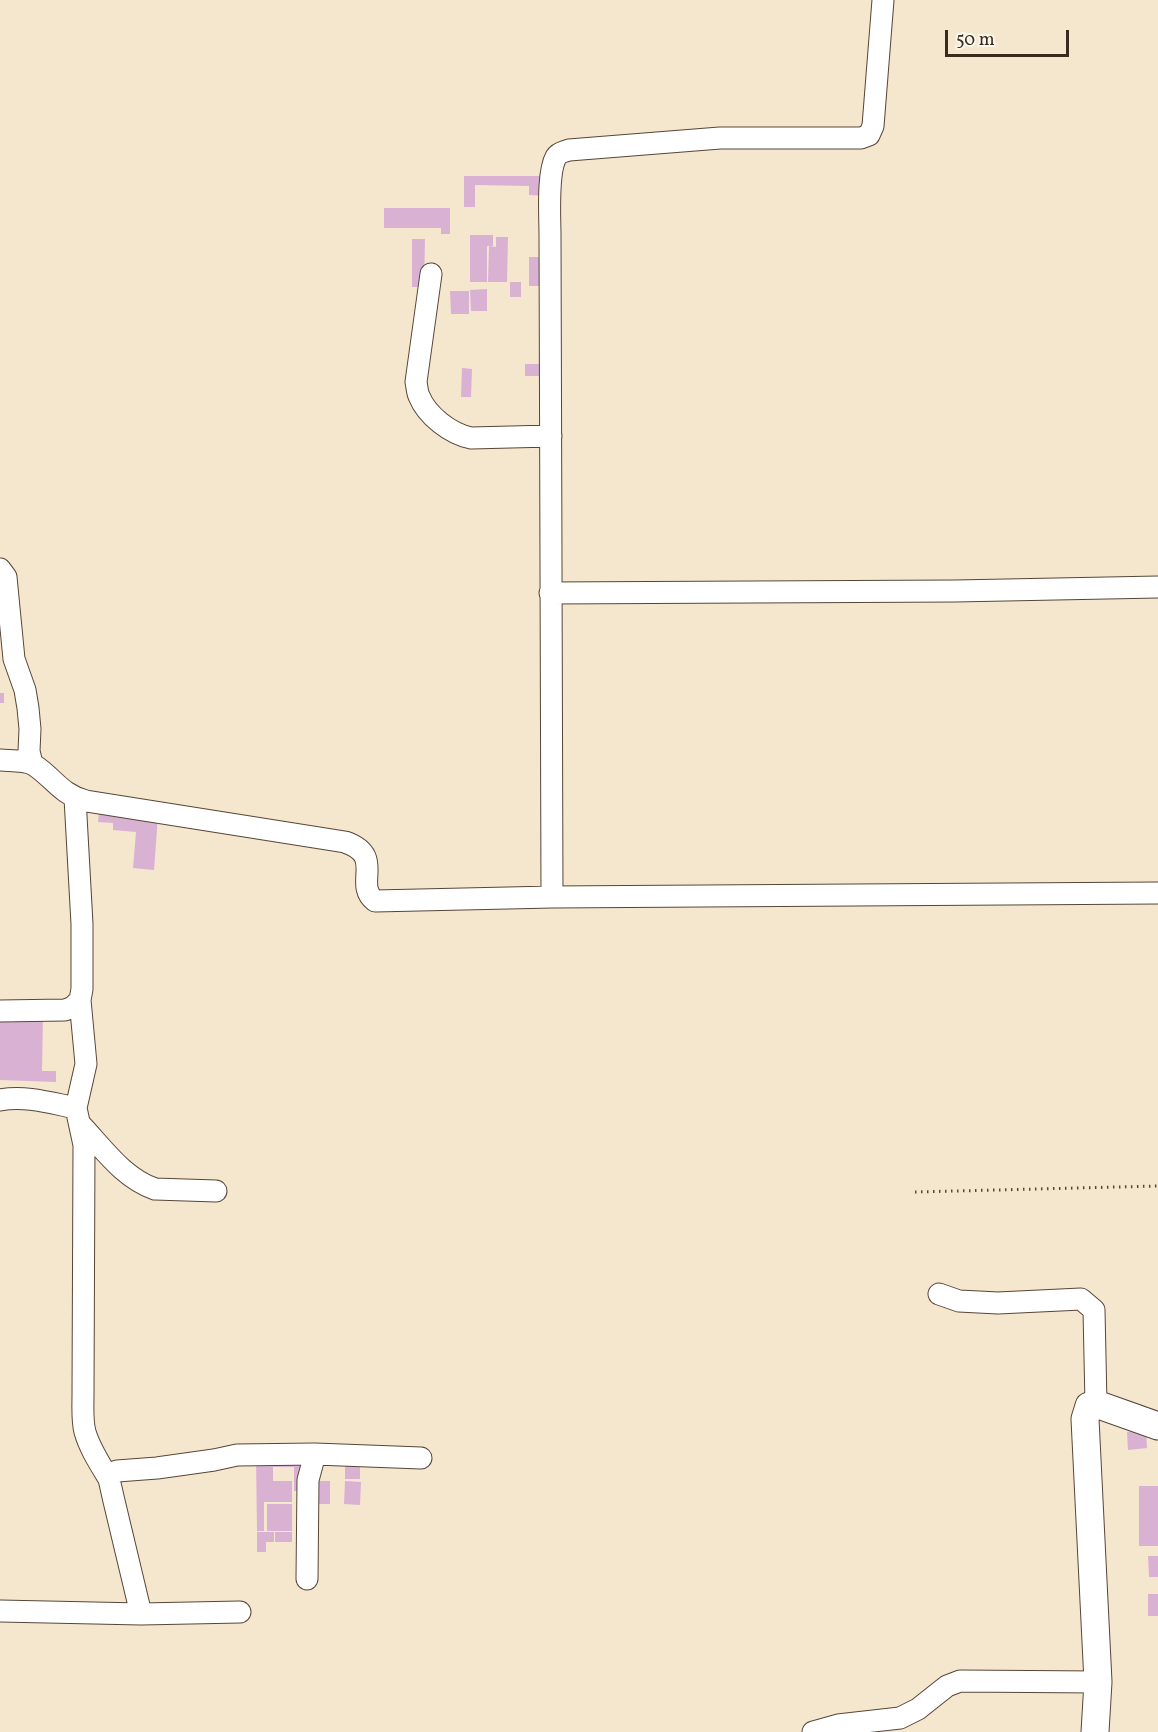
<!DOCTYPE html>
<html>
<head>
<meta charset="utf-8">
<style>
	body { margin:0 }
	#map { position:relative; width:1158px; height:1732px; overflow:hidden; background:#f5e6ce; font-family:Vollkorn,serif }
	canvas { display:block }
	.scale { position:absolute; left:945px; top:30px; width:124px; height:27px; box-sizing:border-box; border:3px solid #3b2a1e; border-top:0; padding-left:8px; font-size:18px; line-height:21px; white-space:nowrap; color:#3b2a1e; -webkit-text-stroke:4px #fbf7ec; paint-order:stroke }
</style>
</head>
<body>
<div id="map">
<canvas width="1158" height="1732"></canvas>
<div class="scale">50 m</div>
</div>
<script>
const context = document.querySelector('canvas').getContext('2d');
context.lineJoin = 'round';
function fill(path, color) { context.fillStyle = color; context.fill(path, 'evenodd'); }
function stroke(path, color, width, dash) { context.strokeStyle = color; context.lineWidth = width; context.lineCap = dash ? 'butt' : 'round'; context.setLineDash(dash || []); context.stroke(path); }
const building = new Path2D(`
	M464,176H547V196L529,195V186L475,185V207H464Z
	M384,208H450V234H441V228H384Z
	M470,235H493V246H484H487V282H470Z
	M496,237H508L507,282H488L489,246L496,247Z
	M412,239H425L424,287H412Z
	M529,257H550L549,286H529Z
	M510,282H521V297H510Z
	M487,289V311H471L470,290Z
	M450,291H469V314H451Z
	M525,364H549V376H525Z
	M462,368L472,369L471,397H461Z
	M0,693H4V703H0Z
	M99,811L158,816L154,870L133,868L136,832L113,830V823L98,822Z
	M0,1013L43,1014L42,1071H56V1082L0,1080Z
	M1146,1430L1147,1448L1128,1450L1127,1432Z
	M256,1457L306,1460V1491H294V1467H273V1481H292V1502H264V1531H257Z
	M345,1461L360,1462V1479H345Z
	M310,1481H330V1504H310Z
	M345,1481L361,1482L360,1505L344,1504Z
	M1139,1486H1158V1546H1139Z
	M267,1504H292V1531H267Z
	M257,1532H274V1542H266V1552H257Z
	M275,1532H292V1542H275Z
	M1148,1556H1158V1577H1149Z
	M1148,1594H1158V1616H1148Z`);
const path = new Path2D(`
	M915,1192L1158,1186`);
const minor = new Path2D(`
	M431,274L416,382C417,386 417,392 419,396C427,416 451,434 471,438L551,436
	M0,569L6,577L14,659L25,690L28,708L30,729L29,751L32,764
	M550,593L955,591L1158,587
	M0,760C10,761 26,760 34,765C54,778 60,794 86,801L345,842C386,856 353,884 375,901L552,897L1158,893
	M552,897L550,236C550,216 547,173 556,157C559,152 564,152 569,150L720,138H861L869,135L873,126L883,0
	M80,1000L86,1064L76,1108L84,1145L83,1395C83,1407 82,1421 85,1432C90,1449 100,1464 109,1479
	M0,1011L65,1010L73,1007L80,1000L82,989V924L75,798
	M0,1100C25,1095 51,1103 76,1108
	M80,1124C103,1148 123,1178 155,1189L216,1191
	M939,1294L959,1301L998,1303L1081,1299L1094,1310L1096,1404
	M307,1579L308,1480L315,1454
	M0,1611L141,1614L240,1612
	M141,1614L114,1501L109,1479L112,1473L117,1471L157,1468L214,1460L237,1455L315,1454L421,1458
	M813,1732L838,1725L900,1718L918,1709L947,1686L960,1681L1098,1682`);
const major = new Path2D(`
	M1095,1732L1098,1682L1085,1419L1089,1406L1096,1404L1158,1426`);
fill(building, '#d9b2d3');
stroke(minor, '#574638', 23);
stroke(major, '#574638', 29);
stroke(path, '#574638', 3, [1.5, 4.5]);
stroke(minor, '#fff', 21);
stroke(major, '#fff', 27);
</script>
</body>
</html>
